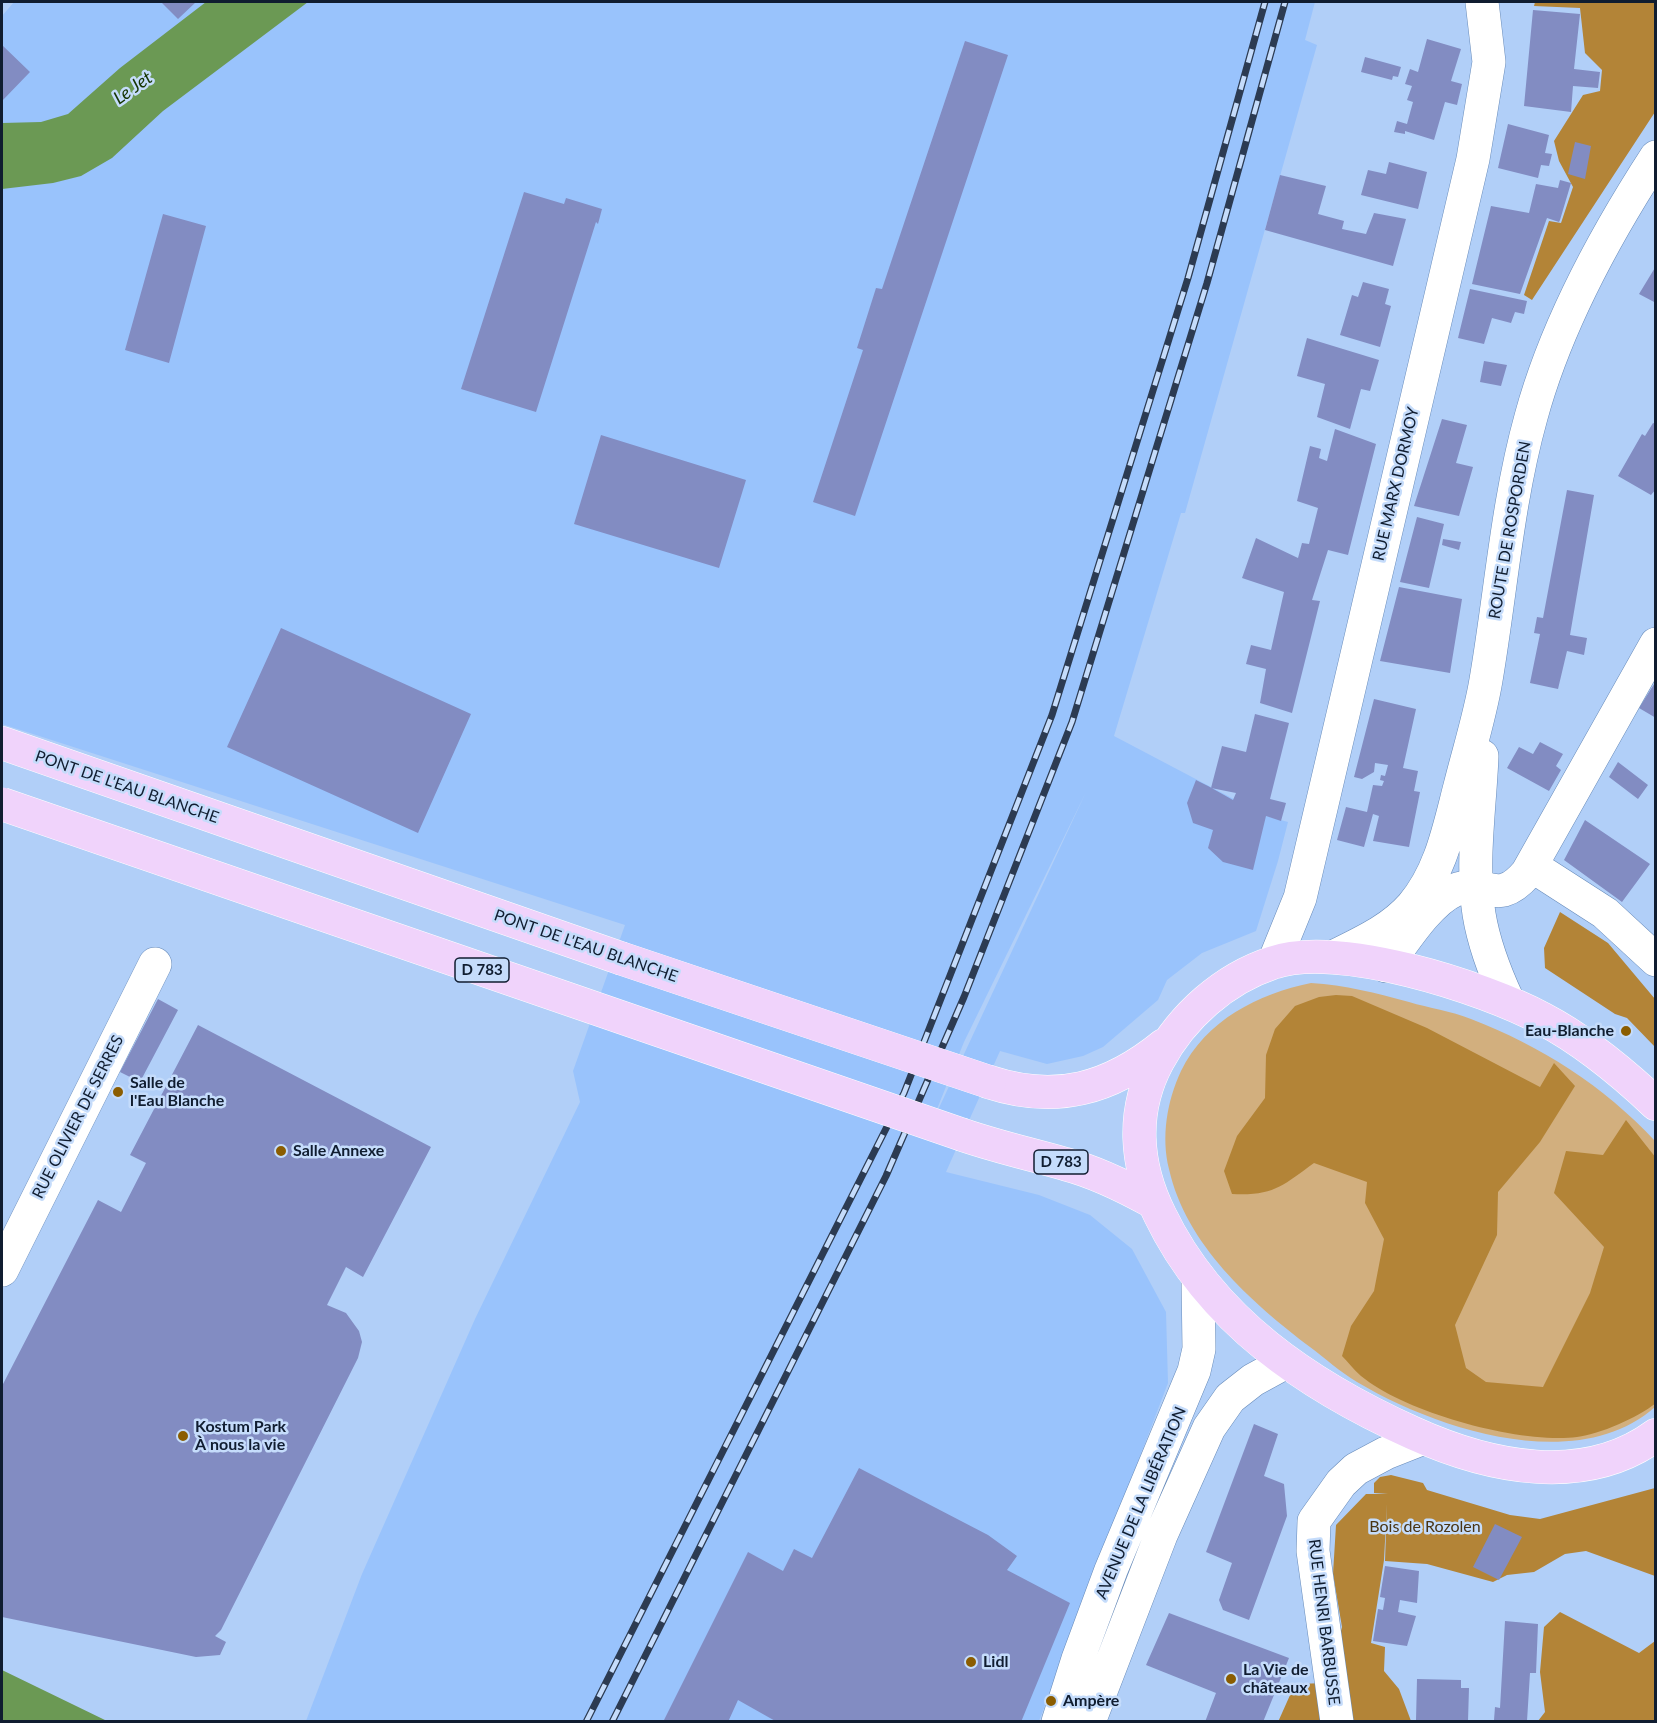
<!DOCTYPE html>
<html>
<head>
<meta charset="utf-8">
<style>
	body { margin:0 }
	#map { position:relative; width:1657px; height:1723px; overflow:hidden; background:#b1cff8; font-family:Lato,sans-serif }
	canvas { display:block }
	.frame { position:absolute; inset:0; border:3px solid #101d30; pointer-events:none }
</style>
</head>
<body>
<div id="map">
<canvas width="1657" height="1723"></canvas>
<div class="frame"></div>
</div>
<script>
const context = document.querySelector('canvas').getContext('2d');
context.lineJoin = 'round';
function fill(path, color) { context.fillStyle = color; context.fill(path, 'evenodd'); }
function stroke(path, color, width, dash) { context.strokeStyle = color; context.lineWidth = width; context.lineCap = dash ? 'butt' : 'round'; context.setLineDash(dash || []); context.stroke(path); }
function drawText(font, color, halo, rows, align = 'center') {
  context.font = font + ' Lato,sans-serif'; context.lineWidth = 5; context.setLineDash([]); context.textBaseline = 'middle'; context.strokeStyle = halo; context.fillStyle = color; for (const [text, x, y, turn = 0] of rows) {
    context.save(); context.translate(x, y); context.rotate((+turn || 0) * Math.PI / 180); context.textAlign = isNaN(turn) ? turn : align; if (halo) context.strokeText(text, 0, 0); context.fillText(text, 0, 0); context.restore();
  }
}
const built = new Path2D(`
	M14,2H1315L1305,40L1317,45L1185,513H1181L1114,736L1266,816L1288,822L1278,861L1256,931L1202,953L1167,980L1158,1000L1103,1047L1083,1056L1047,1064L1000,1051L946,1172L1039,1195L1090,1215L1132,1249L1166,1312L1168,1383L1039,1721H306L362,1574L475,1319L580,1102L573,1071L625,925L2,724V16ZM1086,792L938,1110L937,1109L964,1042Z`);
const green = new Path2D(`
	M1311,983C1345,985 1376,993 1409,1002C1429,1008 1451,1011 1471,1019C1541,1046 1604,1086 1655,1141V1407C1577,1476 1436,1429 1357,1382C1340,1372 1325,1358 1310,1347C1251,1302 1186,1245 1169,1169C1161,1137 1167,1101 1181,1071C1206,1020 1258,994 1311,983Z`);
const forest = new Path2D(`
	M1535,2H1655V112L1532,300L1524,295L1549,221L1561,223L1573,187L1559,161L1554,141L1583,95L1600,91L1602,70L1585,53L1580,8L1534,6Z
	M1560,912L1608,943L1655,999V1047L1627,1018L1615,1014L1545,968L1544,948Z
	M1336,995L1352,996L1427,1028L1540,1087L1554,1063L1575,1086L1540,1142L1498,1192L1497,1235L1455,1325L1466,1368L1486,1382L1543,1387L1590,1293L1604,1247L1554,1193L1566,1151L1603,1155L1626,1120L1656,1158V1403C1637,1418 1600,1434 1577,1437C1519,1444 1406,1413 1361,1376C1354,1370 1348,1362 1342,1356L1351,1326L1374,1291L1384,1239L1365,1203L1367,1182L1314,1163C1282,1186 1274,1196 1232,1194L1224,1171L1237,1136L1265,1098L1266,1055L1275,1029L1295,1006L1319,997Z
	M1391,1475L1423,1483L1427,1490L1510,1515L1540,1519L1655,1488V1576L1586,1551L1565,1554L1534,1572L1507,1575L1493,1582L1427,1564L1385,1561L1387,1504L1384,1560L1371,1643L1385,1647L1384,1671L1399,1689L1411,1721L1278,1722L1295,1684L1327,1683L1342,1627L1333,1574L1336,1525L1366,1494H1388L1374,1493V1483L1380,1477Z
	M1560,1612L1639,1653L1655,1641V1721H1538L1545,1712L1540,1672L1544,1627Z`);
const water = new Path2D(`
	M206,2H308L163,111L112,158L81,176L53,183L2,189V123L41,122L68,114L120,68Z
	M2,1670L107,1721H2Z`);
const building = new Path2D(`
	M161,2H196L178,19Z
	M1533,10L1580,14L1574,69L1600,72L1598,88L1573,86L1571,112L1524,106Z
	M1427,39L1461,49L1451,81L1462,84L1457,105L1445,102L1434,140L1405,131V134L1394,132L1397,121L1407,124L1413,102L1407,100L1412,86L1405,84L1410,69L1418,72Z
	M965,41L1008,55L855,516L813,502L863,350L857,348L876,288L882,289Z
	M2,45L30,72L2,101Z
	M1365,57L1401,67L1398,77L1393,76L1392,80L1361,72Z
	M1508,124L1549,135L1545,153L1552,154L1549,166L1541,165L1538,178L1498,168Z
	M1575,142L1591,146L1585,179L1568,174Z
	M1389,162L1427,172L1418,209L1361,195L1368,170L1386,174Z
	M1280,175L1326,186L1318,214L1344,221L1342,229L1366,234L1374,213L1406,219L1393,266L1265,230Z
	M1560,180L1571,183L1560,220L1559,222L1547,218L1520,294L1472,284L1491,206L1529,213L1536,184L1558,188Z
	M524,192L564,204L566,198L602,209L598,224L596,222L536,412L461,389Z
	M163,214L206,226L169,363L125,350Z
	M1656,266V303L1639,294Z
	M1363,282L1389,289L1385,304L1391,306L1380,347L1340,335L1352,295L1358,297Z
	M1470,289L1527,301L1524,314L1515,312L1511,323L1492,318L1484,344L1458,338Z
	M1307,338L1379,360L1370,391L1361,389L1350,429L1317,417L1325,384L1297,376Z
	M1484,361L1507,365L1501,386L1480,382Z
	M1442,419L1467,425L1456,463L1473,467L1459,516L1414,506Z
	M1653,423L1656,424V489L1651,495L1618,476L1642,434L1645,436Z
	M1335,429L1376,444L1348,555L1328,550L1312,600L1320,601L1292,713L1260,703L1266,669L1246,664L1251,645L1271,650L1284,592L1242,578L1256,538L1298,558L1302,543L1309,544L1318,508L1297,501L1310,446L1321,449L1319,458L1327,461Z
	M601,435L746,480L719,568L574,524Z
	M1567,490L1594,495L1570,635L1587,638L1584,655L1567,651L1558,689L1530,683L1540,634L1534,633L1537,617L1543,618Z
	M1417,517L1444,524L1429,588L1400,582Z
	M1443,539L1461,542L1459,550L1442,545Z
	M1399,587L1462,599L1450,673L1380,661Z
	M281,628L471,714L418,833L227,747Z
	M1656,681V718L1639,708Z
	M1374,699L1416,709L1403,768L1418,771L1414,791L1420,792L1409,847L1373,841L1379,816L1373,814L1364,847L1337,840L1346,807L1367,812L1373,785L1382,786L1384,781L1380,780L1381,775L1385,776L1388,765L1375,763L1374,772L1362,779L1354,777Z
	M1255,714L1289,723L1270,799L1286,803L1281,821L1266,816L1253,870L1223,862L1208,848L1213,830L1193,823L1187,803L1196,780L1208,786L1233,800L1236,793L1211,788L1222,746L1246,752Z
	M1540,742L1563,754L1556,766L1561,770L1549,791L1507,768L1519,747L1533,754Z
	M1618,762L1648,785L1638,799L1609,777Z
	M1585,820L1650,864L1622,902L1564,860Z
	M158,999L178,1010L140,1082L120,1072Z
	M198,1025L431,1147L363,1277L346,1267L327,1305L346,1313L359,1331L362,1342L358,1358L221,1630L215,1636L226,1642L220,1655L196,1657L2,1617V1386L98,1200L121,1212L146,1163L130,1155Z
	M1254,1424L1278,1434L1264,1476L1284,1484L1287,1516L1249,1620L1223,1610L1219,1600L1232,1563L1206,1552Z
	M859,1468L988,1535L1017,1556L1007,1570L1070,1603L1021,1722H777L738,1700L728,1722H663L748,1552L783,1571L794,1549L812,1558Z
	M1495,1524L1522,1537L1499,1580L1473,1567Z
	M1385,1566L1419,1571L1417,1603L1400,1600L1398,1612L1416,1616L1407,1646L1373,1641L1378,1609L1383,1610L1385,1598L1380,1597Z
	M1169,1613L1289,1658L1263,1722H1205L1216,1693L1146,1665Z
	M1505,1621L1538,1624L1536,1673H1530L1527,1721L1494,1720L1495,1707L1500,1708Z
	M1417,1679L1461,1680V1688H1469L1468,1721L1416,1720Z`);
const minor = new Path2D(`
	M1532,866L1605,913L1656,960
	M1274,962L1300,898L1473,159L1489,62L1482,2
	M1386,966C1403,943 1429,901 1455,890C1487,877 1496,909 1527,873L1656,644
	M2,1270L155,964
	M1337,1722L1313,1551L1314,1521L1341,1483L1356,1469L1386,1453L1424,1438`);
const secondary = new Path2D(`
	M1482,756C1480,807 1471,863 1479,914C1484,945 1495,973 1508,1001
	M1333,957C1361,943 1391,930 1412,906C1441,872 1449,828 1460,786C1469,750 1480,716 1486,680C1501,592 1507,503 1531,417C1556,325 1604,237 1656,157
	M1058,1722L1078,1659L1111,1570L1194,1371L1199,1349L1198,1280
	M1089,1722L1161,1535L1209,1428L1230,1398L1253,1380L1286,1362`);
const primary = new Path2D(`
	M2,743L620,958
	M989,1082C1056,1104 1110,1089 1164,1045
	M1656,1104C1622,1072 1585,1041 1543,1019C1483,987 1338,940 1272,963C1224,979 1182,1016 1158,1061C1131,1111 1135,1165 1160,1215C1211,1321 1309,1386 1413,1433C1488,1467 1584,1488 1656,1435
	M963,1135C998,1147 1030,1154 1065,1164C1096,1172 1126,1187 1153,1202`);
const rail = new Path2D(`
	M586,1722L904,1093L1052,715L1188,278L1265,2
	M612,1722L886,1176L964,997L1072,722L1207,283L1285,2`);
const primaryBridge = new Path2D(`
	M2,804L963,1135
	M620,958L989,1082`);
const markers = [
	[1626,1031,6,"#8b5d01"],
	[118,1092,6,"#8b5d01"],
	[281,1151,6,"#8b5d01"],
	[183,1436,6,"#8b5d01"],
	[971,1662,6,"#8b5d01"],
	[1231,1679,6,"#8b5d01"],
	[1051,1701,6,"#8b5d01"]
];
const shields = [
	[482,970,54],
	[1061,1162,54]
];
const shieldNames = [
	["D 783",482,970],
	["D 783",1061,1162]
];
const streetNames = [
	["RUE MARX DORMOY",1396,484,-77],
	["ROUTE DE ROSPORDEN",1510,530,-80],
	["PONT DE L'EAU BLANCHE",127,787,19],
	["PONT DE L'EAU BLANCHE",586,946,19],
	["RUE OLIVIER DE SERRES",78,1117,-63],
	["AVENUE DE LA LIBÉRATION",1141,1503,-67],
	["RUE HENRI BARBUSSE",1324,1622,83]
];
const poiNames = [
	["Eau-Blanche",1614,1031,"right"],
	["Salle de",130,1083],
	["l'Eau Blanche",130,1101],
	["Salle Annexe",293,1151],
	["Kostum Park",195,1427],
	["À nous la vie",195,1445],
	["Lidl",983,1662],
	["La Vie de",1243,1670],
	["châteaux",1243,1688],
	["Ampère",1063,1701]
];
const parkNames = [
	["Bois de Rozolen",1425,1527]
];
const waterNames = [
	["Le Jet",133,88,-35]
];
fill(built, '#99c3fc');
fill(green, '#d2af7e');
fill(forest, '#b38437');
fill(water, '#6b9954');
fill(building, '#828cc2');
stroke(minor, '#668ab9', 34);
stroke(secondary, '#668ab9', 34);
stroke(primary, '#fff', 34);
stroke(minor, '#fff', 33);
stroke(secondary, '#fff', 33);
stroke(primary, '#f0d3fb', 33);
stroke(rail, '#2c3b52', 7);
stroke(rail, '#c5dcfb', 4.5, [14]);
stroke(primaryBridge, '#fff', 34, []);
stroke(primaryBridge, '#f0d3fb', 33);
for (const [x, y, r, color] of markers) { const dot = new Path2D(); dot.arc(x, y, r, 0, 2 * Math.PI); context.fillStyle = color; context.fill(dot); stroke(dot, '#c5dcfb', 2); }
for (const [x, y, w] of shields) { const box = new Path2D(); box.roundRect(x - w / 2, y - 12, w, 24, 4.5); context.fillStyle = '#c5dcfb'; context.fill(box); stroke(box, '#101d30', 1.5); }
drawText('bold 15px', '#101d30', null, shieldNames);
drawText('16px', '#101d30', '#c5dcfb', streetNames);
drawText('bold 16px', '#101d30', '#c5dcfb', poiNames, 'left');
drawText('16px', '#493413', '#c5dcfb', parkNames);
drawText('italic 18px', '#163502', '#c5dcfb', waterNames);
</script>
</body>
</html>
